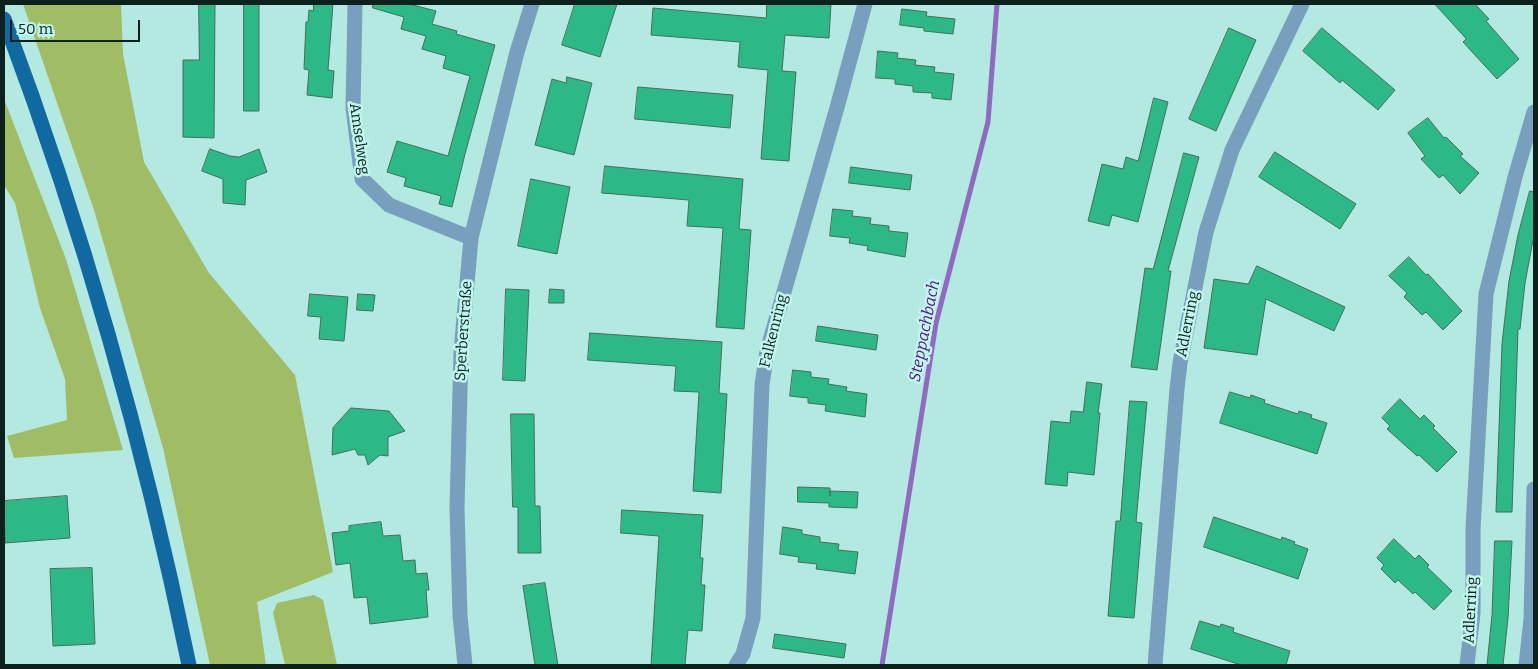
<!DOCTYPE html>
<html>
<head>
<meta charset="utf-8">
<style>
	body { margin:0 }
	#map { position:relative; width:1538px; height:669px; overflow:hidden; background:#b3e9e0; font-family:Bitter,serif }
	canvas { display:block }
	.frame { position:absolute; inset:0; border:5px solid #0c211e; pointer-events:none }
	.scale { position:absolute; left:10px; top:20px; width:130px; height:22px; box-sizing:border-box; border:2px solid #0c211e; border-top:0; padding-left:6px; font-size:15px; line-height:18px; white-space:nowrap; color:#0c211e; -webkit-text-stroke:4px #c0f6ed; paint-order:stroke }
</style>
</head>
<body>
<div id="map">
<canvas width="1538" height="669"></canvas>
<div class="frame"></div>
<div class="scale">50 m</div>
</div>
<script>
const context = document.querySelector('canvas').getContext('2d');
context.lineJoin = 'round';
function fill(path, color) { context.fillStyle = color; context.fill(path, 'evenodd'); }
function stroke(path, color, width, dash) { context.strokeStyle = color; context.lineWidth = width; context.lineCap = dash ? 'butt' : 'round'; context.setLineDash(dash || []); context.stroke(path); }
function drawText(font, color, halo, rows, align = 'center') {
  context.font = font + ' Bitter,serif'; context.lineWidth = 5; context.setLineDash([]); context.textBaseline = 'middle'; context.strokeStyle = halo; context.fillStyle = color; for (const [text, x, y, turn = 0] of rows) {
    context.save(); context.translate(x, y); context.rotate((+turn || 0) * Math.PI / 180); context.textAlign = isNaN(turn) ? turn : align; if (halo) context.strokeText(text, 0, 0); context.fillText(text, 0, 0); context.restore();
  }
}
const green = new Path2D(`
	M23,4H121L123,54L144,162L209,273L295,375L333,572L257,602L266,665H210L163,448L94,210Z
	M4,99L66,259L123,450L14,458L7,436L67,420L65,379L40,308L15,203L4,185Z
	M314,595L323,600L337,665H285L273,613L277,603Z`);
const stream = new Path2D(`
	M882,665L936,323L988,122L997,4`);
const building = new Path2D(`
	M199,4H215L214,138L183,137V60H199Z
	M244,4H259V111H244Z
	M314,4H333L328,70L334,71L332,98L307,95L309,70L304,69L306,22H308L309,10L313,11Z
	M373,4H409L436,11L432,24L457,31L456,34L495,45L465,154L452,207L439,204L441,196L404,186L406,178L387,172L397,141L448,156L470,76L443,68L446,56L422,49L426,36L401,29L404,17L373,8Z
	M575,4H617L600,57L562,45Z
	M767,4H831L829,38L785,35L782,71L796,72L789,161L761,159L768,70L738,67L740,42L651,35L653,8L766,18Z
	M1435,4H1475L1489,19L1486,21L1519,59L1497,79L1463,42L1466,39Z
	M902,9L927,12L926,16L955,19L953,34L924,31V28L900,25Z
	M1229,28L1256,40L1216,131L1189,119Z
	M1322,28L1395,90L1378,110L1342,80L1340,83L1303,51Z
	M878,51L898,53L897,58L916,60L915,65L935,67L934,72L954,74L951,100L932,98V93L913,92V86L895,84V79L876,78Z
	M567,77L592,83L574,155L535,145L552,79L566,83Z
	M638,87L733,95L730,128L635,119Z
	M1154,98L1168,102L1138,222L1112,215L1109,226L1088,221L1102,164L1123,169L1126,157L1138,161Z
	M1428,118L1444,138L1446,137L1463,154L1460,156L1479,173L1460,194L1443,175L1439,178L1421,159L1425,156L1408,133Z
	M210,149L230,156L239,157L259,149L267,172L246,180L245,205L223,203V179L202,171Z
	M1275,152L1356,204L1340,229L1259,177Z
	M1184,153L1199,157L1168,271H1171L1157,370L1131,367L1145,268L1153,269Z
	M605,166L743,179L739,229L751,230L744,329L716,327L723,228L687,226L689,200L602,193Z
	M851,167L912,175L910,190L849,183Z
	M531,179L570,187L557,254L518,246Z
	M1530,191L1534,192V235L1525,283L1520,329H1518L1512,512H1496L1502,344L1509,281L1518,235Z
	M833,209L853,211L852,216L871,218L870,224L889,226V231L908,233L905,257L867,250L868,246L849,243L850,238L830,236Z
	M1409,257L1426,275L1428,274L1462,311L1443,330L1426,312L1422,315L1404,297L1407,293L1389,276Z
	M1257,266L1345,307L1334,331L1266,299L1257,355L1204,348L1214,279L1248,284Z
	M506,289L529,290L525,381L503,380Z
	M550,289L564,290V303H549Z
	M310,294L348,297L344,341L319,339L321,317L308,316Z
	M358,294L375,295L373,311L357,310Z
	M818,326L878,335L876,350L816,341Z
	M590,333L722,342L719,393L727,394L721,493L693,491L699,392L674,391L676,366L588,360Z
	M793,370L811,372V377L829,379L828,384L847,387L846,391L867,394L865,417L825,411L826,405L808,403V398L790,396Z
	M1087,382L1102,384L1098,413H1100L1094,475L1068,472L1067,486L1045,484L1051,421L1070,423L1071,411L1083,412Z
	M1230,392L1250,398L1251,395L1265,400L1264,403L1298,414L1299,411L1312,415L1311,418L1327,423L1317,454L1220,423Z
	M1400,399L1420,419L1424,415L1435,426L1433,428L1457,452L1437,472L1419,455L1417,456L1387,429L1390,426L1382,418Z
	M1130,401L1147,402L1136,522L1142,523L1134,618L1108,616L1116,521H1120Z
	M351,408L389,411L405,431L388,437V456L380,455L368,465L365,455H358L355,449L332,455L333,428Z
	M511,414H534L535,506H540L541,553H518V507H513Z
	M798,487L830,488V496V491L858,492L857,508L829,507V503L798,502Z
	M67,496L70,538L5,543L4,501Z
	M622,510L703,515L700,558H703L701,585H705L702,631L688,630L685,665H651L659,536L621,533Z
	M1214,517L1281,540L1282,537L1295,542L1294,544L1308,549L1298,579L1204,547Z
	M381,522L383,536L400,535L403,561L415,560L416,574L427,573L429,590H426L428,617L370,624L367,597L354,598L350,563L336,565L332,533L349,531V526Z
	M783,527L802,530V534L820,537V542L839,544L838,550L858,552L855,574L816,569L817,564L798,562L799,557L780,554Z
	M1394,539L1415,559L1419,555L1429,565L1427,567L1452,591L1434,610L1415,592L1413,594L1398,580L1395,583L1381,569L1384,565L1377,558Z
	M1495,541H1512L1508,618L1503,665H1487L1492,615Z
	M92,568L95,644L53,646L50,569Z
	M545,583L552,629L558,665H535L523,586Z
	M1200,621L1220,627L1221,624L1234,628L1233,632L1290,651L1286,665H1241L1191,649Z
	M775,634L846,644L844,658L773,648Z`);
const minor = new Path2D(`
	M355,4L353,108L362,179L389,205L471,238
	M465,665L460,616L457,508L461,352L471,238L517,52L532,4
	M736,665L743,654L753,618L762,385L767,351L838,104L865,4
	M1155,665L1177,389L1180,363L1206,232L1232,150L1302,4
	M1467,665L1473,613V529L1486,294L1515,177L1534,112
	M1526,665L1531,619L1534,489`);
const major = new Path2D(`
	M4,19C83,229 144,445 189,665`);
const streetNames = [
	["Amselweg",359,139,82],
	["Adlerring",1188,324,-79],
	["Sperberstraße",464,331,-86],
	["Falkenring",774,331,-76],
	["Adlerring",1471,610,-87]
];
const waterNames = [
	["Steppachbach",925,331,-79]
];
fill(green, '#a0bc64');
stroke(stream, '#9269c2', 5);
fill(building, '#2cb987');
stroke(building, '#446e5b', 1);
stroke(minor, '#799fbe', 15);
stroke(major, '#1169a1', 15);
drawText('15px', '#0c211e', '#c0f6ed', streetNames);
drawText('italic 16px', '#501080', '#c0f6ed', waterNames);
</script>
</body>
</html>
